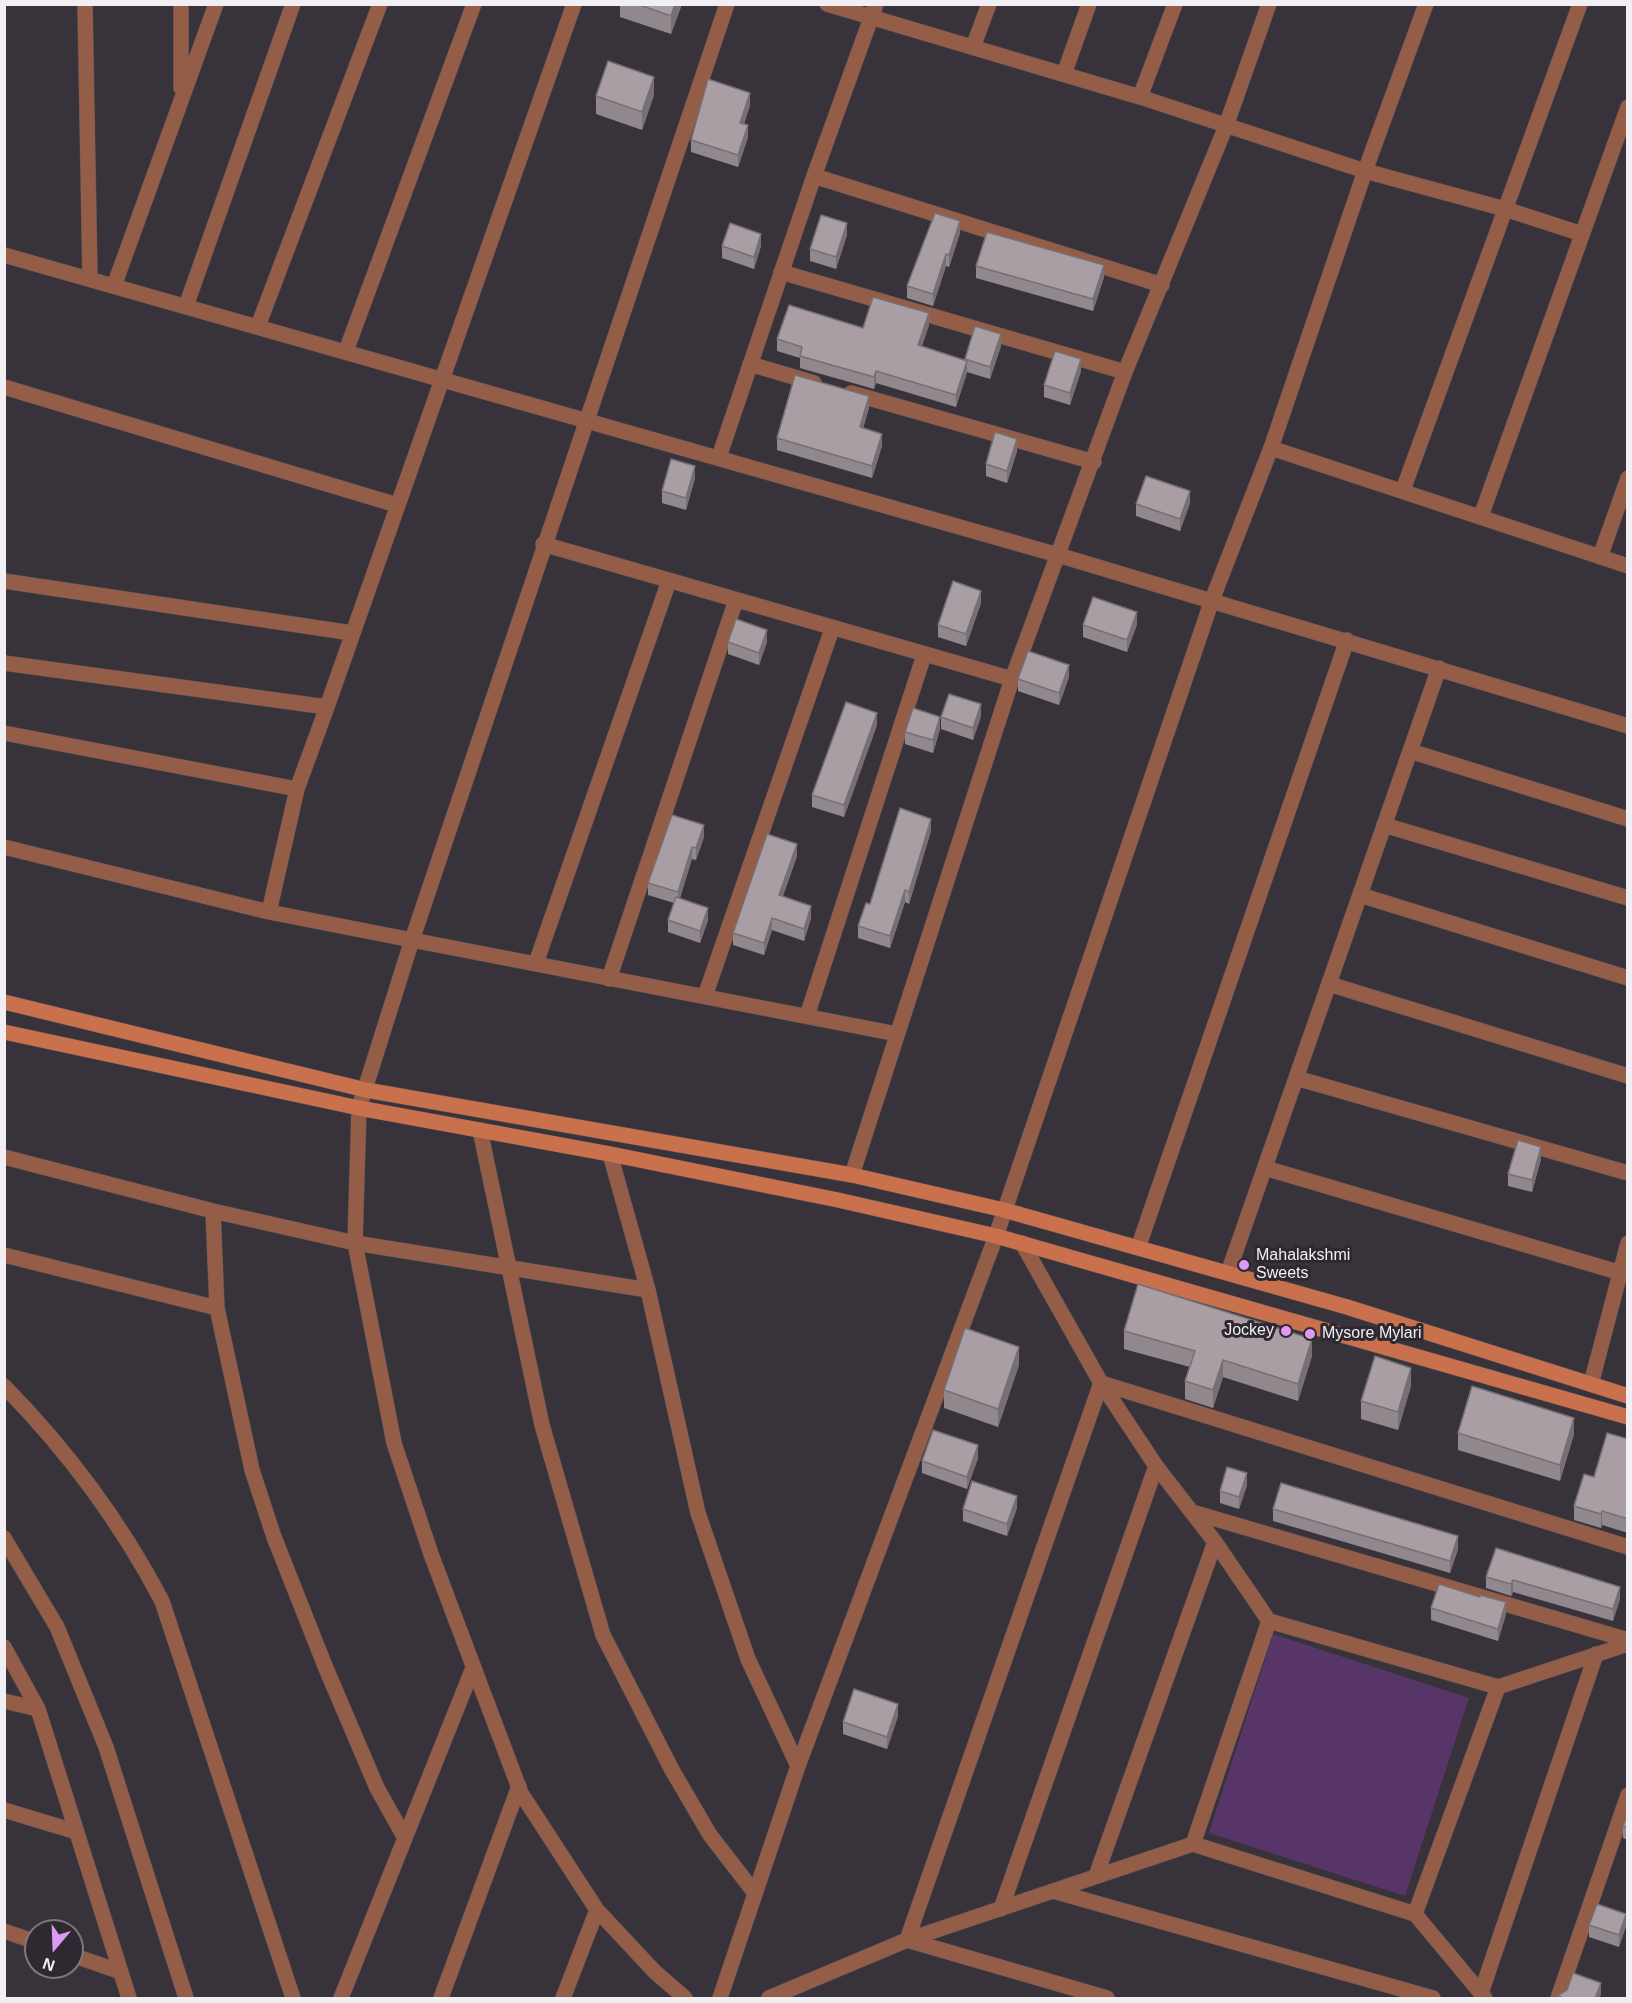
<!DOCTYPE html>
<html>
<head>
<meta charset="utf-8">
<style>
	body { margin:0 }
	#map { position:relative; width:1632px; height:2003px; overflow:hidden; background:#38333b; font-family:Helvetica,sans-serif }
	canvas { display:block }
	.frame { position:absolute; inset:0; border:6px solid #f2eff4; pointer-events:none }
	.north { position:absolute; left:24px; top:1919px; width:60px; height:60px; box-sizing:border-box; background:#2e2930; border:2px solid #7c787e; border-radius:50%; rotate:199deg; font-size:16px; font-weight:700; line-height:24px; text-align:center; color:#f2eff4 }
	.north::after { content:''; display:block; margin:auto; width:21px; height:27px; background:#dd99f3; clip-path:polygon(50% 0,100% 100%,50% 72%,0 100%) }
</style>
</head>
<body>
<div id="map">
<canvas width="1632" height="2003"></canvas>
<div class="frame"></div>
<div class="north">N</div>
</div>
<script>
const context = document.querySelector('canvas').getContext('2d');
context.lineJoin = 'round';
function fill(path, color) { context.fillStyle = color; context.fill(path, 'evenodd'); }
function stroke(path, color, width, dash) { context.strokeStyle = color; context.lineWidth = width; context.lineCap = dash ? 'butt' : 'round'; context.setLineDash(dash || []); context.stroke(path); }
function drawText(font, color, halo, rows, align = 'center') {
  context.font = font + ' Helvetica,sans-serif'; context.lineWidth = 6; context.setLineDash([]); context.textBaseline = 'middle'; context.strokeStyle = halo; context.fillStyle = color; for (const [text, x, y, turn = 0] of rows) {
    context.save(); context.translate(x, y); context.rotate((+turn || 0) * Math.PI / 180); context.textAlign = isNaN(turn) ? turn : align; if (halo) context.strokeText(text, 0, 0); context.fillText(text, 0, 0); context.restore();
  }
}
const green = new Path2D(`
	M1273,1634L1469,1698L1405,1896L1209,1833Z`);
const street = new Path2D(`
	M85,4L90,279
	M181,4V88
	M727,4C623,317 515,628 412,940L897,1034
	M827,4L1140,97L1365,171L1505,209L1582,234
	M973,47L989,4
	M1064,74L1089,4
	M1140,97L1175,4
	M814,176L1162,285
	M4,255L1058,555L1628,726
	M781,272L1125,372
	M114,286L216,4
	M186,306L293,4
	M258,326L380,4
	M346,351L474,4
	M750,364L814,383
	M4,387L397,505
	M851,393L1094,462
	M1271,448L1628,566
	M719,457L814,176L876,4
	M1403,490L1580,4
	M1481,516L1628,107
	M543,544L1012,679
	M1600,557L1628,478
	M4,581L352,633
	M4,663L327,707L297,789L269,912
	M327,707L574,4
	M4,733L297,789
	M1410,751L1628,819
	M1384,825L1628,898
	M4,847L269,912L412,940L359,1108L355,1243L394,1443L431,1554L521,1793L597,1910L655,1972L685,1998
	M1360,895L1628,978
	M536,963L669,581
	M609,979L736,600
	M1329,984L1628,1076
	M705,996L832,629
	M807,1016L924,655
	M1296,1078L1628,1173
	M480,1130L542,1425L603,1635L672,1770L710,1835L754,1892
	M610,1154L648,1290L698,1513L748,1659L798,1766
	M4,1157L213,1211L355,1243L648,1290
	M1265,1168L1628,1275
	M852,1175L1012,679L1125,372L1226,126L1269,4
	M213,1211L217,1308L252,1470L274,1537L325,1666L377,1788L405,1838
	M1022,1243L1101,1383L1156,1466L1215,1542L1269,1621
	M1138,1248L1347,640
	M4,1255L217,1308
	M1228,1273L1439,668
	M1591,1384L1628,1243
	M4,1386C66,1449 121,1523 162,1601L293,1998
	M1192,1512L1628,1640
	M4,1538L57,1627L106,1747L186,1998
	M4,1647L38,1709L129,1998
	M1498,1687L1415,1914L1193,1844L1269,1621L1498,1687L1628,1644
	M4,1701L38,1709
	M4,1810L77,1832
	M1096,1876L1215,1542
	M1053,1891L1433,1998
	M1001,1909L1156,1466
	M1415,1914L1485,1998
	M4,1931L36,1942
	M72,1955L121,1972
	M1481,1993L1596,1654
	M341,1998L473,1668
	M441,1998L519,1786
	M563,1998L597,1910
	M720,1998L798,1766L996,1236L1212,600L1271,448L1365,171L1426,4
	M769,1998L907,1940L1193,1844
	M1107,1998L907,1940L1101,1383L1628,1547
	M1558,1998L1628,1795`);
const secondary = new Path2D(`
	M4,1002L366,1090L852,1175L1004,1210L1347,1307L1628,1396
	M4,1032L359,1108L610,1154L838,1200L996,1236L1628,1417`);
const wall = new Path2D(`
	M620,4H682L671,34L620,17Z
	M654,95L642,130L596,114V96Z
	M750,105L744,124L748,137L738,167L691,152V140Z
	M960,233L949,267L946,266L933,306L907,298V286Z
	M847,235L836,269L810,261V249Z
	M722,246H761L754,269L722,258Z
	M976,266L1104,277L1093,311L976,278Z
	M929,325L922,346L965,360L1001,346L990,379L967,372L956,407L876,383L874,389L800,368V358L777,351V339L863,328Z
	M1081,371L1070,405L1044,397V385Z
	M869,408L863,428L882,446L872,478L777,450V438Z
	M1017,451L1007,483L986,476V464Z
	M695,478L686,510L662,503V491Z
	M1190,503L1180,531L1136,516V504Z
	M981,603L966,646L938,637V625Z
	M1137,624L1127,652L1083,637V625Z
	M728,642H767L759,665L728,654Z
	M1069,677L1059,705L1018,691V679Z
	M981,716L973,740L941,729V717Z
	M877,725L844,817L812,807V795Z
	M940,729L933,753L905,744V732Z
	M931,831L909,904L905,902L890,948L858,938V926L870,904Z
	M704,837L696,860L692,859L680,898L708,920L700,943L668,932V920L674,903L648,895V883Z
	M797,856L783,896L811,918L804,941L772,930L764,955L733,945V933Z
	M1541,1159L1532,1192L1508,1186V1174Z
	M1124,1331L1312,1356L1298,1401L1223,1377L1213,1408L1185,1399V1381L1190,1367L1124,1349Z
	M1019,1365L998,1427L944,1408V1390Z
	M1411,1386L1398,1430L1361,1419V1401Z
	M1458,1433L1574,1434L1560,1481L1458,1450Z
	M1628,1439V1533L1602,1525L1601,1528L1574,1520V1506L1594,1477Z
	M978,1458L967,1489L922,1473V1461Z
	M1247,1485L1239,1509L1220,1503V1491Z
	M1017,1508L1007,1536L963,1521V1509Z
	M1273,1509L1458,1549L1450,1573L1273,1521Z
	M1496,1548L1620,1599L1613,1621L1513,1592L1511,1596L1486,1588V1577Z
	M1480,1597L1506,1614L1498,1641L1431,1620V1608Z
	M898,1716L887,1749L843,1734V1722Z
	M1628,1814V1840L1623,1838V1826Z
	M1589,1925L1626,1926L1619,1947L1589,1937Z`);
const shadedWall = new Path2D(`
	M675,4H682L671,34V16Z
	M654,77V95L642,130V112Z
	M750,93V105L740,135V123Z
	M748,125V137L738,167V155Z
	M960,221V233L949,267V255Z
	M847,223V235L836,269V257Z
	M761,234V246L754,269V257Z
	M946,254V266L933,306V294Z
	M1104,265V277L1093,311V299Z
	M929,313V325L918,357V345Z
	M1001,334V346L990,379V367Z
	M1081,359V371L1070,405V393Z
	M967,361V373L956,407V395Z
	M876,371V383L874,389V377Z
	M869,396V408L860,439V427Z
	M882,434V446L872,478V466Z
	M1017,439V451L1007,483V471Z
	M695,466V478L686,510V498Z
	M1190,491V503L1180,531V519Z
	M981,591V603L966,646V634Z
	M1137,612V624L1127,652V640Z
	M767,630V642L759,665V653Z
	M1069,665V677L1059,705V693Z
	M981,704V716L973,740V728Z
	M877,713V725L844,817V805Z
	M940,717V729L933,753V740Z
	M931,819V831L909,904V892Z
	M704,825V837L696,860V848Z
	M797,844V856L779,907V895Z
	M692,847V859L678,904V892Z
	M905,890V902L890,948V936Z
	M811,906V918L804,941V929Z
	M708,908V920L700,943V931Z
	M772,918V930L764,955V943Z
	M1541,1147V1159L1532,1192V1180Z
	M1312,1339V1356L1298,1401V1384Z
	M1019,1347V1365L998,1427V1409Z
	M1223,1360V1377L1213,1408V1390Z
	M1411,1368V1386L1398,1430V1412Z
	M1574,1418V1434L1560,1481V1465Z
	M978,1445V1458L967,1489V1477Z
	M1247,1473V1485L1239,1509V1497Z
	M1017,1496V1508L1007,1536V1524Z
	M1602,1511V1525L1601,1528V1514Z
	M1458,1536V1549L1450,1573V1561Z
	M1513,1580V1592L1511,1596V1584Z
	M1620,1587V1599L1613,1621V1609Z
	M1506,1602V1614L1498,1641V1629Z
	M898,1704V1716L887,1749V1737Z
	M1626,1914V1926L1619,1947V1935Z
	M1601,1983V1995L1599,1998H1595Z`);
const building = new Path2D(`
	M637,4H675L671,16Z
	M608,61L654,77L642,112L596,96Z
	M708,79L750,93L740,123L748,125L738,155L691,140Z
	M935,213L960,221L949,255L946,254L933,294L907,286Z
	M821,215L847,223L836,257L810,249Z
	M730,223L761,234L754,257L722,246Z
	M987,232L1104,265L1093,299L976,266Z
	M873,297L929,313L918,345L967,361L956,395L876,371L874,377L800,356L802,347L777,339L789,305L863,328Z
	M975,326L1001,334L990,367L965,359Z
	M1055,351L1081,359L1070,393L1044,385Z
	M795,375L869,396L860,427L882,434L872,466L777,438Z
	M995,432L1017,439L1007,471L986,464Z
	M671,459L695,466L686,498L662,491Z
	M1146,476L1190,491L1180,519L1136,504Z
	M953,581L981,591L966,634L938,625Z
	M1093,597L1137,612L1127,640L1083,625Z
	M736,619L767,630L759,653L728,642Z
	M1028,651L1069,665L1059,693L1018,679Z
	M949,694L981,704L973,728L941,717Z
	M846,702L877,713L844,805L812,795Z
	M913,708L940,717L933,740L905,732Z
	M900,808L931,819L909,892L905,890L890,936L858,926L866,903L870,904Z
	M672,815L704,825L696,848L692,847L678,892L648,883Z
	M767,834L797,844L779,895L811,906L804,929L772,918L764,943L733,933Z
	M676,897L708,908L700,931L668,920Z
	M1518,1140L1541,1147L1532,1180L1508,1174Z
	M1138,1284L1312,1339L1298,1384L1223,1360L1213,1390L1185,1381L1195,1351L1124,1331Z
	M965,1328L1019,1347L998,1409L944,1390Z
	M1375,1356L1411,1368L1398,1412L1361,1401Z
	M1472,1386L1574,1418L1560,1465L1458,1433Z
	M933,1430L978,1445L967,1477L922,1461Z
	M1607,1433L1628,1439V1519L1602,1511L1601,1514L1574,1506L1584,1474L1594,1477Z
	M1227,1467L1247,1473L1239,1497L1220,1491Z
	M972,1481L1017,1496L1007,1524L963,1509Z
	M1281,1483L1458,1536L1450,1561L1273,1509Z
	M1496,1548L1620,1587L1613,1609L1513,1580L1511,1584L1486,1577Z
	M1439,1584L1480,1597V1595L1506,1602L1498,1629L1431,1608Z
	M854,1689L898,1704L887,1737L843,1722Z
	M1628,1814V1828L1623,1826Z
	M1597,1904L1626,1914L1619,1935L1589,1925Z
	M1573,1973L1601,1983L1595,1998H1564L1557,1996L1567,1990Z`);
const markers = [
	[1244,1265,6,"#dd99f3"],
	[1286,1331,6,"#dd99f3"],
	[1310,1334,6,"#dd99f3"]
];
const poiNames = [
	["Mahalakshmi",1256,1256],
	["Sweets",1256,1274],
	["Jockey",1274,1331,"right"],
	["Mysore Mylari",1322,1334]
];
fill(green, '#573568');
stroke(street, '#565159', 16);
stroke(secondary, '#565159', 16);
stroke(street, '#945d47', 15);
stroke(secondary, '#c9704d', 15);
fill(wall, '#90888d');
fill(shadedWall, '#766f73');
fill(building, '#a89ea4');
stroke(building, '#766f73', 1.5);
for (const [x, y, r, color] of markers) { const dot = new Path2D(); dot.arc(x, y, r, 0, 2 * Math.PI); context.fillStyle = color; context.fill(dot); stroke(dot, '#2e2930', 2); }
drawText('16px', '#f2eff4', '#2e2930', poiNames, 'left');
</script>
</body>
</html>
